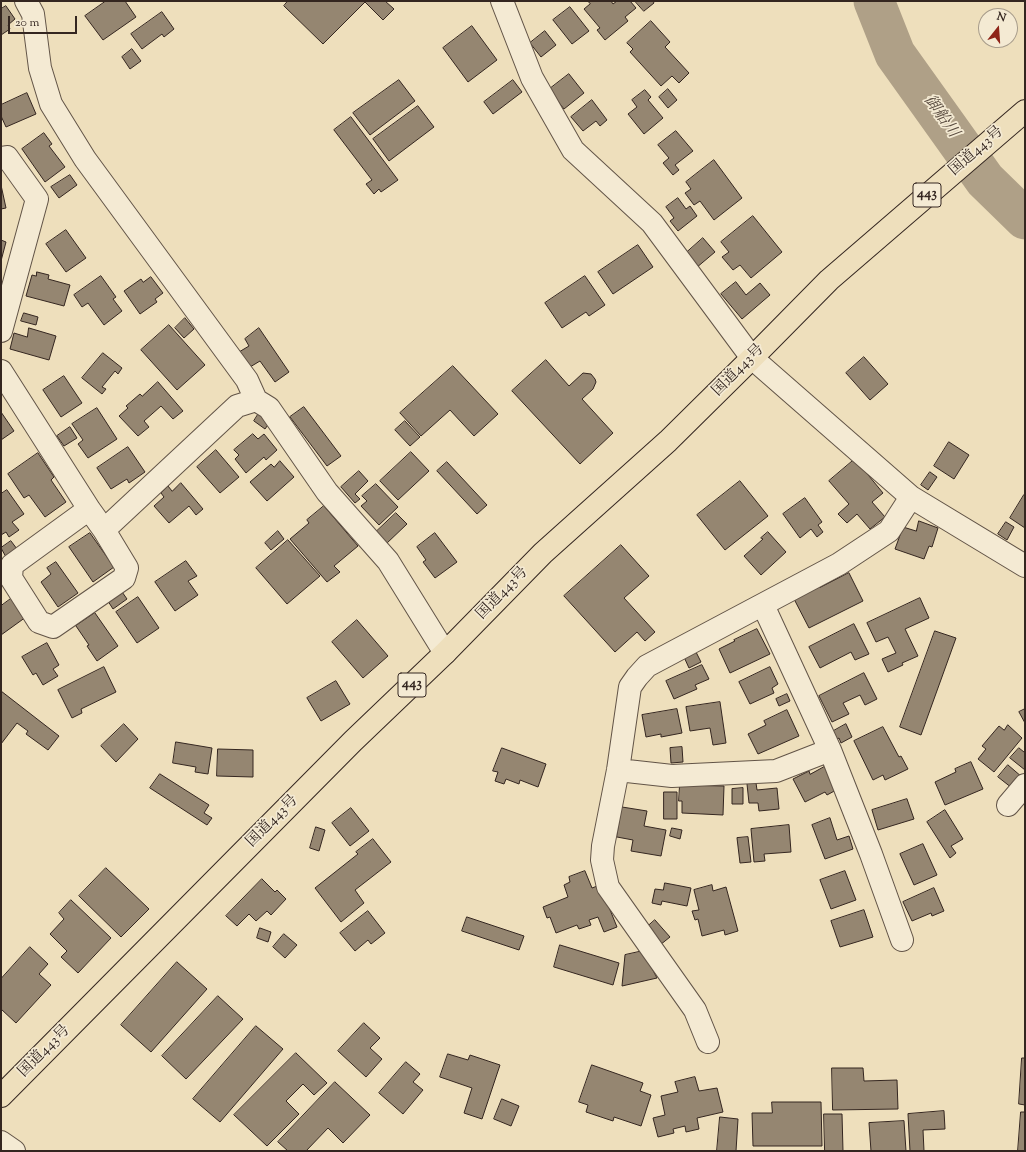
<!DOCTYPE html>
<html>
<head>
<meta charset="utf-8">
<style>
	body { margin:0 }
	#map { position:relative; width:1026px; height:1152px; overflow:hidden; background:#eedfbc; font-family:"Sorts Mill Goudy",serif }
	canvas { display:block }
	.frame { position:absolute; inset:0; border:2px solid #342620; pointer-events:none }
	.north { position:absolute; left:978px; top:8px; width:40px; height:40px; box-sizing:border-box; background:#f4ead3; border:1px solid #a79c8b; border-radius:50%; rotate:17deg; font-size:11px; font-weight:700; line-height:16px; text-align:center; color:#342620 }
	.north::after { content:''; display:block; margin:auto; width:14px; height:18px; background:#8f2418; clip-path:polygon(50% 0,100% 100%,50% 72%,0 100%) }
	.scale { position:absolute; left:8px; top:16px; width:69px; height:18px; box-sizing:border-box; border:2px solid #342620; border-top:0; padding-left:5px; font-size:12px; line-height:14px; white-space:nowrap; color:#342620; -webkit-text-stroke:3px #f4ead3; paint-order:stroke }
</style>
</head>
<body>
<div id="map">
<canvas width="1026" height="1152"></canvas>
<div class="frame"></div>
<div class="north">N</div>
<div class="scale">20 m</div>
</div>
<script>
const context = document.querySelector('canvas').getContext('2d');
context.lineJoin = 'round';
function stroke(path, color, width, dash) { context.strokeStyle = color; context.lineWidth = width; context.lineCap = dash ? 'butt' : 'round'; context.setLineDash(dash || []); context.stroke(path); }
function fill(path, color) { context.fillStyle = color; context.fill(path, 'evenodd'); }
function drawText(font, color, halo, rows, align = 'center') {
  context.font = font + ' "Sorts Mill Goudy","Noto Serif JP",serif'; context.lineWidth = 3.5; context.setLineDash([]); context.textBaseline = 'middle'; context.strokeStyle = halo; context.fillStyle = color; for (const [text, x, y, turn = 0] of rows) {
    context.save(); context.translate(x, y); context.rotate((+turn || 0) * Math.PI / 180); context.textAlign = isNaN(turn) ? turn : align; if (halo) context.strokeText(text, 0, 0); context.fillText(text, 0, 0); context.restore();
  }
}
const river = new Path2D(`
	M874,1L895,54L985,180L1025,219`);
const building = new Path2D(`
	M106,1H125L136,17L103,40L85,16Z
	M288,1H385L394,9L383,20L365,2L323,44L284,6Z
	M588,1H611L613,4L617,1H630L636,8L625,17L628,21L605,40L597,30L600,28L584,9L590,4Z
	M635,1H653L654,3L644,11Z
	M6,6L15,19L8,25L10,29L1,35V9Z
	M570,7L589,31L572,44L553,20Z
	M162,12L174,29L164,37L162,34L142,49L131,34Z
	M651,21L670,42L665,47L689,73L679,83L672,76L661,86L630,52L633,49L627,43Z
	M472,26L497,60L468,82L443,48Z
	M545,31L556,45L541,57L530,43Z
	M132,49L141,61L130,69L122,57Z
	M569,74L584,93L564,109L556,99L547,91Z
	M399,80L415,101L370,135L353,113Z
	M513,80L522,92L493,114L484,102Z
	M668,89L677,100L668,108L659,97Z
	M645,90L651,97L648,100L663,118L644,134L628,114L637,107L632,100Z
	M27,93L36,114L6,127L1,116V105Z
	M592,100L607,120L600,126L596,121L583,131L571,117Z
	M418,106L434,127L389,161L373,139Z
	M351,117L398,180L381,192L379,189L374,194L366,184L372,180L334,130Z
	M676,131L693,151L675,165L679,170L673,175L663,163L669,158L658,145Z
	M44,133L52,144L49,146L65,167L45,182L22,149Z
	M714,160L742,198L714,220L700,201L694,205L685,193L691,189L686,182Z
	M70,175L77,185L59,198L51,187Z
	M1,185L6,208L1,209Z
	M678,198L686,209L690,206L697,216L678,231L670,221L674,218L666,207Z
	M753,216L782,252L751,278L740,265L733,270L722,257L729,252L721,242Z
	M66,230L86,258L66,272L46,244Z
	M703,238L715,252L696,268L685,254Z
	M1,240L6,242L1,261Z
	M638,245L653,267L613,294L598,272Z
	M37,272L49,275L48,279L70,285L64,306L26,296L32,275L36,276Z
	M101,276L116,297L113,299L122,311L104,325L88,303L82,307L74,295Z
	M585,276L605,305L589,316L586,312L562,328L545,303Z
	M151,277L163,293L155,299L157,302L140,314L124,291L141,279L143,282Z
	M736,282L746,295L760,283L770,295L742,319L721,294Z
	M24,313L38,317L36,325L21,321Z
	M185,318L194,329L184,338L175,328Z
	M169,325L205,365L177,390L141,350Z
	M29,328L56,336L49,360L10,349L14,333L27,337Z
	M259,328L289,372L275,382L260,361L250,367L239,352L249,346L245,339Z
	M103,353L122,368L118,374L115,371L102,387L106,389L102,394L82,378Z
	M864,357L888,384L870,400L846,373Z
	M546,360L569,386L583,373L591,374L595,379L596,382L593,389L582,399L613,433L580,464L512,391Z
	M453,366L498,414L474,436L450,410L421,436L400,413Z
	M64,376L82,403L61,417L43,390Z
	M158,382L183,411L173,419L161,406L144,421L149,427L138,436L119,416L128,408L126,406L140,394L142,396Z
	M304,407L341,456L327,466L290,417Z
	M97,408L117,439L88,458L78,444L83,440L72,424Z
	M1,412L14,431L1,440Z
	M259,413L270,422L265,429L254,421Z
	M405,421L420,437L410,446L395,430Z
	M70,427L77,438L64,446L57,436Z
	M253,434L258,439L264,434L277,450L266,460L264,457L246,473L235,459L239,455L234,450Z
	M949,442L969,455L954,479L934,466Z
	M128,447L145,472L129,483L127,479L111,489L97,468Z
	M216,450L239,477L220,493L197,467Z
	M411,452L429,471L398,500L380,481Z
	M38,453L54,477L51,480L66,502L45,517L29,495L24,498L8,474Z
	M855,459L883,493L872,502L885,517L870,529L857,514L847,523L838,514L849,504L829,481Z
	M280,461L294,477L267,501L250,482L271,464L274,467Z
	M447,462L487,505L477,514L437,471Z
	M359,471L368,481L355,494L360,499L355,503L341,487Z
	M930,472L937,477L928,490L921,485Z
	M740,481L768,516L725,550L697,515Z
	M181,483L203,509L196,515L189,506L169,523L154,506L164,497L161,493L168,486L172,491Z
	M376,484L398,507L379,525L361,506L367,501L362,496Z
	M7,490L24,514L12,522L19,530L9,537L6,532L1,535V494Z
	M1024,495L1025,496V528L1010,518Z
	M805,498L822,522L818,525L823,532L817,537L811,529L800,538L783,514Z
	M324,506L358,546L334,566L340,572L327,582L290,539L309,523L307,520Z
	M396,513L407,524L386,544L376,532Z
	M919,521L938,528L932,547L929,546L924,559L895,549L903,527L916,531Z
	M1006,522L1014,527L1007,540L998,534Z
	M278,531L284,539L271,550L265,543Z
	M768,532L786,552L761,575L744,556L763,539L761,538Z
	M90,533L114,567L93,582L69,547Z
	M435,533L457,562L435,578L423,562L426,560L417,547Z
	M288,540L320,576L287,604L256,568Z
	M11,541L17,549L6,557L1,548Z
	M621,545L649,576L624,598L655,632L645,641L637,632L615,652L564,596Z
	M186,561L197,576L188,581L198,595L175,611L155,582Z
	M56,562L78,593L58,607L41,582L51,574L47,568Z
	M849,573L863,601L809,628L793,597L819,585L820,587Z
	M120,589L127,599L113,609L106,598Z
	M138,597L159,628L137,643L116,612Z
	M12,598L26,617L1,635V606Z
	M920,598L929,618L905,629L918,656L902,663L903,665L888,672L882,659L896,653L888,637L876,642L867,623Z
	M95,613L118,646L97,661L87,646L89,645L76,626Z
	M357,620L388,656L363,678L332,642Z
	M854,624L869,654L855,660L851,652L820,668L809,647Z
	M757,629L770,654L730,673L719,649L735,641L734,640Z
	M935,631L956,638L921,735L900,727Z
	M47,643L59,665L53,669L58,676L43,685L36,673L33,675L22,657Z
	M696,652L701,662L689,668L684,657Z
	M702,665L709,679L695,685L697,689L674,699L666,681Z
	M104,667L116,692L81,709L82,713L72,718L58,690Z
	M770,667L778,684L772,688L774,693L750,704L739,682Z
	M864,673L877,699L865,705L860,695L843,703L849,714L832,722L819,696Z
	M336,681L350,704L321,721L307,698Z
	M1,691L59,736L48,750L26,734L28,731L17,723L1,744Z
	M787,694L790,701L779,706L776,699Z
	M720,702L726,743L713,745L710,728L690,731L686,707Z
	M677,709L682,733L661,737V734L646,737L642,715Z
	M1025,709V723L1019,712Z
	M787,710L799,736L758,754L748,734L766,725L764,721Z
	M124,724L138,739L116,762L101,746Z
	M846,724L852,737L841,743L839,738L834,741L830,733Z
	M1008,725L1022,738L994,772L978,759L986,749L982,746L999,726L1004,730Z
	M883,727L899,757L901,756L908,769L885,780L883,775L873,780L854,741Z
	M176,742L212,748L208,774L195,772L196,767L173,763Z
	M682,747L683,762L671,763L670,748Z
	M502,748L546,764L538,787L520,780L519,784L506,779L504,784L495,781L498,772L493,771Z
	M1019,748L1024,752L1025,751V770L1010,758Z
	M218,749L253,750V777L217,776Z
	M971,762L983,789L945,805L935,782L956,772L955,769Z
	M1008,765L1022,777L1012,788L998,777Z
	M826,766L838,789L827,795L825,792L805,802L793,779L809,771L810,774Z
	M160,774L209,805L204,813L212,818L207,825L150,788Z
	M756,783L757,790L777,788L779,809L759,811L758,803H749L747,784Z
	M680,785L724,786L723,815L682,813V801H679Z
	M743,788V804H732V789Z
	M664,792H677V819H664Z
	M907,799L914,819L878,830L872,810Z
	M622,807L647,811L644,826L666,830L661,856L631,851L633,840L617,837Z
	M351,808L369,831L350,846L332,823Z
	M945,810L963,839L951,846L956,853L950,858L927,822Z
	M830,818L837,840L849,836L853,849L825,859L812,825Z
	M789,825L791,852L764,854L765,861L754,862L751,829Z
	M316,827L325,830L319,851L310,848Z
	M672,828L682,830L680,839L670,836Z
	M748,837L751,862L740,863L737,838Z
	M373,839L391,862L355,890L364,903L341,922L315,888L358,854L356,852Z
	M923,844L937,875L914,885L900,854Z
	M106,868L149,909L121,937L79,896Z
	M585,871L592,888L600,885L617,927L604,932L598,917L589,920L591,925L579,929L577,925L556,933L550,917L547,918L543,907L568,897L564,885L570,882L569,877Z
	M845,871L856,900L831,909L820,880Z
	M262,879L275,892L277,890L286,899L271,915L267,911L256,921L249,914L237,926L226,916Z
	M665,883L691,888L687,906L662,901L661,905L652,903L655,889L663,890Z
	M712,885L713,891L726,887L738,931L725,935L724,930L702,936L698,919L695,920L692,911L699,910L694,890Z
	M934,888L944,911L932,916L931,913L912,921L903,902Z
	M71,900L111,938L78,973L61,957L67,951L50,934L64,919L59,913Z
	M864,910L873,937L840,947L831,921Z
	M368,911L385,933L371,944L368,940L355,951L340,933Z
	M467,917L524,936L519,950L462,931Z
	M655,920L670,937L660,945L646,928Z
	M260,928L271,932L268,942L257,938Z
	M284,934L297,945L285,958L273,947Z
	M560,945L619,963L613,985L554,967Z
	M30,947L48,964L39,974L51,985L16,1023L1,1009V979Z
	M643,951L657,978L622,986L625,955Z
	M177,962L207,989L151,1052L121,1025Z
	M218,996L243,1019L186,1079L162,1056Z
	M364,1023L380,1038L370,1048L382,1059L366,1077L338,1051Z
	M256,1026L283,1049L220,1122L193,1099Z
	M296,1053L327,1083L314,1095L303,1084L286,1101L299,1114L267,1146L234,1115Z
	M448,1054L468,1060L470,1055L500,1065L482,1119L464,1113L472,1088L440,1077Z
	M1022,1058H1025V1105L1019,1104Z
	M406,1062L420,1074L413,1082L423,1090L403,1114L379,1093Z
	M592,1065L643,1083L640,1091L651,1095L641,1126L614,1117L613,1121L586,1112L588,1105L579,1102Z
	M832,1068H863L864,1081L897,1080L898,1109L833,1110Z
	M695,1077L699,1091L717,1088L723,1112L697,1118L699,1129L686,1132L685,1126L673,1129L674,1133L658,1137L653,1118L665,1115L661,1096L678,1092L675,1082Z
	M335,1082L370,1115L343,1143L328,1128L306,1151H288L278,1142Z
	M502,1099L519,1106L511,1126L494,1119Z
	M772,1102H821L822,1146H753L752,1113H772Z
	M944,1111L945,1129L923,1130L924,1151H910L908,1114Z
	M1021,1112H1025V1151H1018Z
	M824,1114H842L843,1151H825Z
	M720,1117L738,1119L736,1151H717Z
	M904,1121L906,1151H871L869,1123Z`);
const street = new Path2D(`
	M26,1L33,14L40,68L51,104L85,159L247,380L256,400
	M502,1L532,78L573,150L652,223L752,358L911,497L1025,566
	M1,158L7,157L37,199L1,331
	M1,371L89,509L104,530L237,406L256,400L269,408L327,492L388,561L445,653
	M89,509L12,565L11,578L39,622L53,627L124,578L127,568L104,530
	M763,605L830,750L871,854L902,940
	M618,770L672,776L776,771L830,750
	M1008,805L1025,785
	M708,1042L695,1010L608,887L602,860L603,846L618,770L630,687L637,677L647,666L839,564L889,531L911,497
	M1,1142L14,1151`);
const highway = new Path2D(`
	M1,1096L353,741L445,653L543,553L668,441L752,358L829,280L1025,111`);
const shields = [
	[927,195,28],
	[412,685,28]
];
const shieldNames = [
	["443",927,195],
	["443",412,685]
];
const streetNames = [
	["国道443号",977,152,-41],
	["国道443号",739,371,-45],
	["国道443号",503,594,-46],
	["国道443号",273,822,-45],
	["国道443号",45,1052,-45]
];
const waterNames = [
	["御船川",940,117,55]
];
stroke(river, '#afa087', 41);
fill(building, '#958671');
stroke(building, '#342620', 1);
stroke(street, '#625447', 24);
stroke(highway, '#342620', 24);
stroke(street, '#f4ead3', 22);
stroke(highway, '#eedfbc', 22);
for (const [x, y, w] of shields) { const box = new Path2D(); box.roundRect(x - w / 2, y - 12, w, 24, 3); context.fillStyle = '#f4ead3'; context.fill(box); stroke(box, '#342620', 1); }
drawText('bold 14px', '#342620', null, shieldNames);
drawText('15px', '#342620', '#f4ead3', streetNames);
drawText('italic 16px', '#594b3f', '#f4ead3', waterNames);
</script>
</body>
</html>
